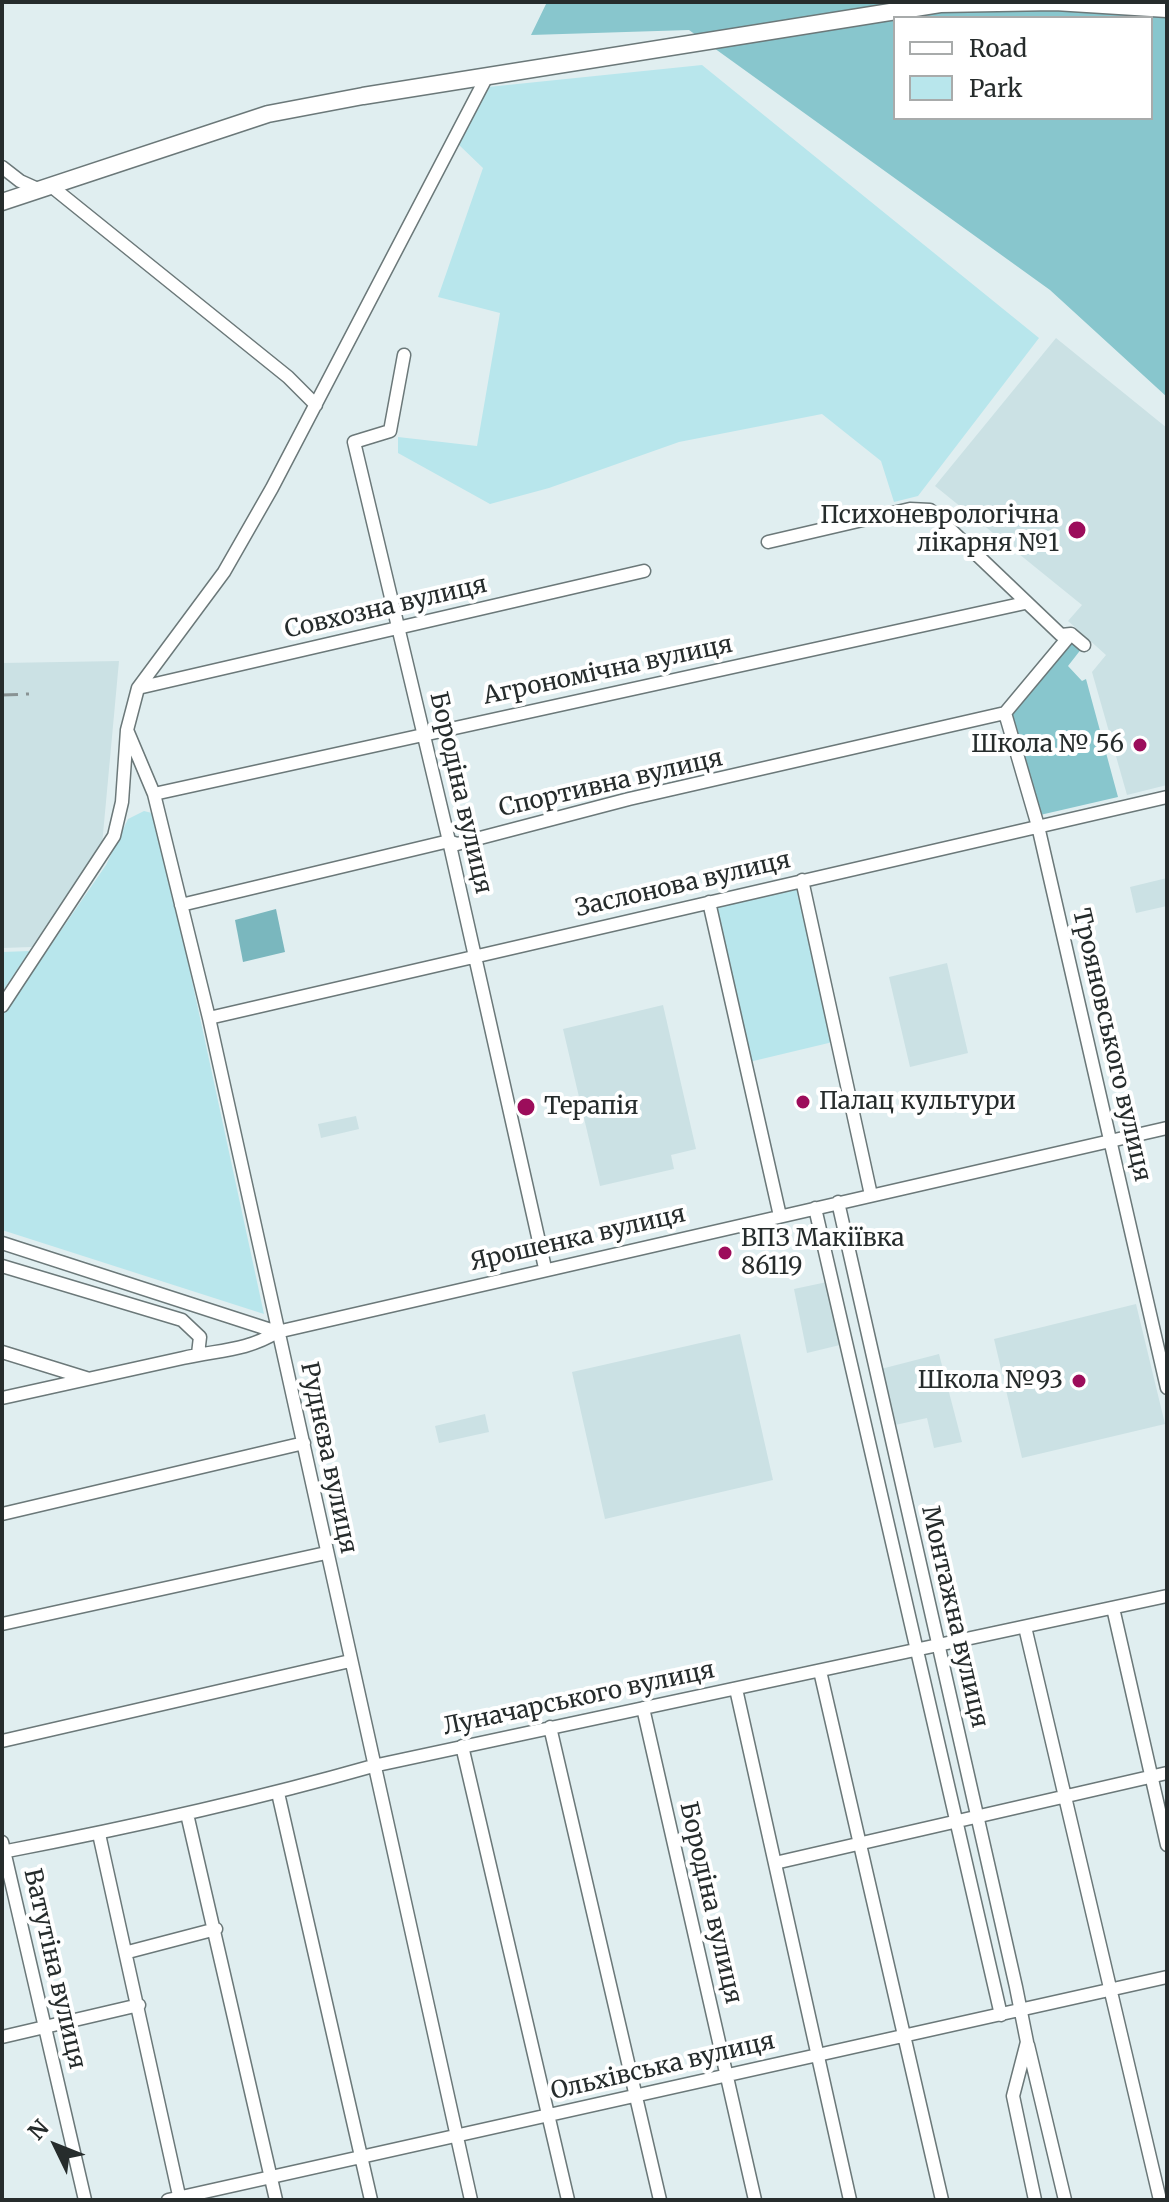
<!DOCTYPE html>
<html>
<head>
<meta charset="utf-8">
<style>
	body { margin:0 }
	#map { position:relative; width:1169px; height:2202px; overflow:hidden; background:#e0eef0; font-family:Merriweather,serif }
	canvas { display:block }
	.frame { position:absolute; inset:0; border:4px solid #262c2c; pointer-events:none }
	.legend { position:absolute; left:893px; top:16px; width:260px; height:104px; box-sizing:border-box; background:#fff; border:2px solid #a8abab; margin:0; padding:10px 14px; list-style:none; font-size:24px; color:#262c2c }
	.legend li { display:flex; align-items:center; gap:16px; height:40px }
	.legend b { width:40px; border:2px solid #a8abab }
	.north { position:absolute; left:16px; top:2106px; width:80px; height:80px; -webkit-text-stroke:6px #fff; paint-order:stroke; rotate:313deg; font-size:22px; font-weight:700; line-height:32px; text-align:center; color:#262c2c }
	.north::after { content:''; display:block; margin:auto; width:28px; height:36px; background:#262c2c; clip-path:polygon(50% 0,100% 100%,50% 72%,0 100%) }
</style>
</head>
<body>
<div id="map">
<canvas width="1169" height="2202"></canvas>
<div class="frame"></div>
<ul class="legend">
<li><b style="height:10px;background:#fff"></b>Road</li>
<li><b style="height:22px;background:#b8e6ec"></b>Park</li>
</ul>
<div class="north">N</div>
</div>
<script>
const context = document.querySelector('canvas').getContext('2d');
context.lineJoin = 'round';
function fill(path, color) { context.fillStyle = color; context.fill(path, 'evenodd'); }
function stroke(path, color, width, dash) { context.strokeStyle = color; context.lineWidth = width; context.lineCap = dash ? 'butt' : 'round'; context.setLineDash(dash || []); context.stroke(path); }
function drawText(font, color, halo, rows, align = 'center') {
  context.font = font + ' Merriweather,serif'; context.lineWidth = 8; context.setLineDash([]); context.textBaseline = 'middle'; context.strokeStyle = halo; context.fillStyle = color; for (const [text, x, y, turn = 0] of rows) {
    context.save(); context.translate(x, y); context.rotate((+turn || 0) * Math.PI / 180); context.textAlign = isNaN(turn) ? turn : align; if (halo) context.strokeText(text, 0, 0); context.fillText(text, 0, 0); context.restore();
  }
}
const built = new Path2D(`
	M1056,338L1167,428V785L1127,795L1092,672L1106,655L1068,621L1082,605L935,486Z
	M119,661L102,845L32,947L2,948V663Z
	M1167,878V906L1136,913L1130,887Z
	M947,963L968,1053L910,1067L889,977Z
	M663,1005L696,1149L671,1155L674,1169L600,1186L563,1029Z
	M356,1116L359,1129L321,1138L318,1124Z
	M827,1282L840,1345L807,1353L794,1289Z
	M1136,1304L1165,1424L1022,1458L994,1339Z
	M740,1334L773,1480L605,1519L572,1372Z
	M939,1354L962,1442L934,1448L927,1418L895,1425L881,1369Z
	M485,1414L489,1432L439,1443L435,1426Z`);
const green = new Path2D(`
	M702,65L1039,338L918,496L894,502L881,461L822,414L679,442L549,488L490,504L398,453V437L477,446L500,313L438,297L483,168L458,144L488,87Z
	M144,811L156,814L264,1314L2,1230V1016L106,865L128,819Z
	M802,880L837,1041L745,1063L709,902Z
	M30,951L2,992V952Z`);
const forest = new Path2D(`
	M547,2H1167V397L1050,290L689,30L531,35ZM895,18H1151V118H895Z
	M1072,641L1082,648L1068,666L1082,681L1086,679L1118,797L1040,815L1011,715Z`);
const water = new Path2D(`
	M276,909L285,952L243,962L235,920Z`);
const minor = new Path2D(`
	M2,167L20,181L40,190
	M51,186L288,377L316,405
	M404,355L390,431L354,442L449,841L545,1268
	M768,542L910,509L930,510L1061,635L1071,634
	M138,688L644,571
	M1005,713L1038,826L1167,1388
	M1005,713L1071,634L1084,645
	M127,730L154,794L209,1018L471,2200
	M154,794L1025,603
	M802,880L871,1195
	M709,902L780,1216
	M181,905L449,841L457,844L629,799L1005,713
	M2,1006L114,836L122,802L127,730L138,688L224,572L272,488L486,78
	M209,1018L1167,797
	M838,1202L1016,1987L1027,2042L1013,2096L1035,2200
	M815,1208L1001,2015
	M2,1243L277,1332
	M2,1266L182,1320L200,1337L198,1354
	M2,1352L86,1378
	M2,1398C62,1385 123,1371 183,1358C217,1350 247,1351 277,1332L1167,1128
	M2,1514L304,1443
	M1113,1608L1167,1845
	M2,1624L326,1553
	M1025,1627L1160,2200
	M820,1671L942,2200
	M736,1689L850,2200
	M643,1708L755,2200
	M550,1727L660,2200
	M2,1741L350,1661
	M462,1746L568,2200
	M278,1793L371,2200
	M187,1814L276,2200
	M99,1834L180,2200
	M2,1842L85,2200
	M2,1852C127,1828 250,1801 373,1766L1167,1596
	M775,1863L1167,1773
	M128,1952L216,1929
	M2,2037L139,2005
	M1028,2045L1065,2200
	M168,2200L1167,1977`);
const major = new Path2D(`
	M2,202L268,114L363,96L940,4L1055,2L1167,9`);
const rail = new Path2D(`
	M2,695L29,694`);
const markers = [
	[1077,530,10,"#9c0d5b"],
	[1140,745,8,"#9c0d5b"],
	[803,1102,8,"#9c0d5b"],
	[526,1107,10,"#9c0d5b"],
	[725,1253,8,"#9c0d5b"],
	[1079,1381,8,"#9c0d5b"]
];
const poiNames = [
	["Психоневрологічна",1059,516],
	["лікарня №1",1059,544],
	["Школа № 56",1124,745],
	["Палац культури",819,1102,"left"],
	["Терапія",544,1107,"left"],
	["ВПЗ Макіївка",741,1239,"left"],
	["86119",741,1267,"left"],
	["Школа №93",1063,1381]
];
const streetNames = [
	["Совхозна вулиця",386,608,-13],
	["Агрономічна вулиця",608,671,-12],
	["Спортивна вулиця",611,784,-13],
	["Бородіна вулиця",460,793,77],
	["Заслонова вулиця",683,885,-13],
	["Трояновського вулиця",1111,1045,77],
	["Ярошенка вулиця",578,1239,-13],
	["Руднєва вулиця",328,1458,78],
	["Монтажна вулиця",954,1617,77],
	["Луначарського вулиця",579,1699,-12],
	["Бородіна вулиця",710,1903,77],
	["Ватутіна вулиця",54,1969,77],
	["Ольхівська вулиця",663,2067,-13]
];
fill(built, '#cbe1e4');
fill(green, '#b8e6ec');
fill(forest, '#88c6cd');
fill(water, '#7ab7be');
stroke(minor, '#6b7879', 15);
stroke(major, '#6b7879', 19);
stroke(minor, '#fff', 12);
stroke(major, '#fff', 16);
stroke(rail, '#899394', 3, [16, 8]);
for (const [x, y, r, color] of markers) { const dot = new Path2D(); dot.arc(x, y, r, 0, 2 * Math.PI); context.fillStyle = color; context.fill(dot); stroke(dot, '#fff', 3); }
drawText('24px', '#262c2c', '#fff', poiNames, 'right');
drawText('24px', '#262c2c', '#fff', streetNames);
</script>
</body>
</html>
